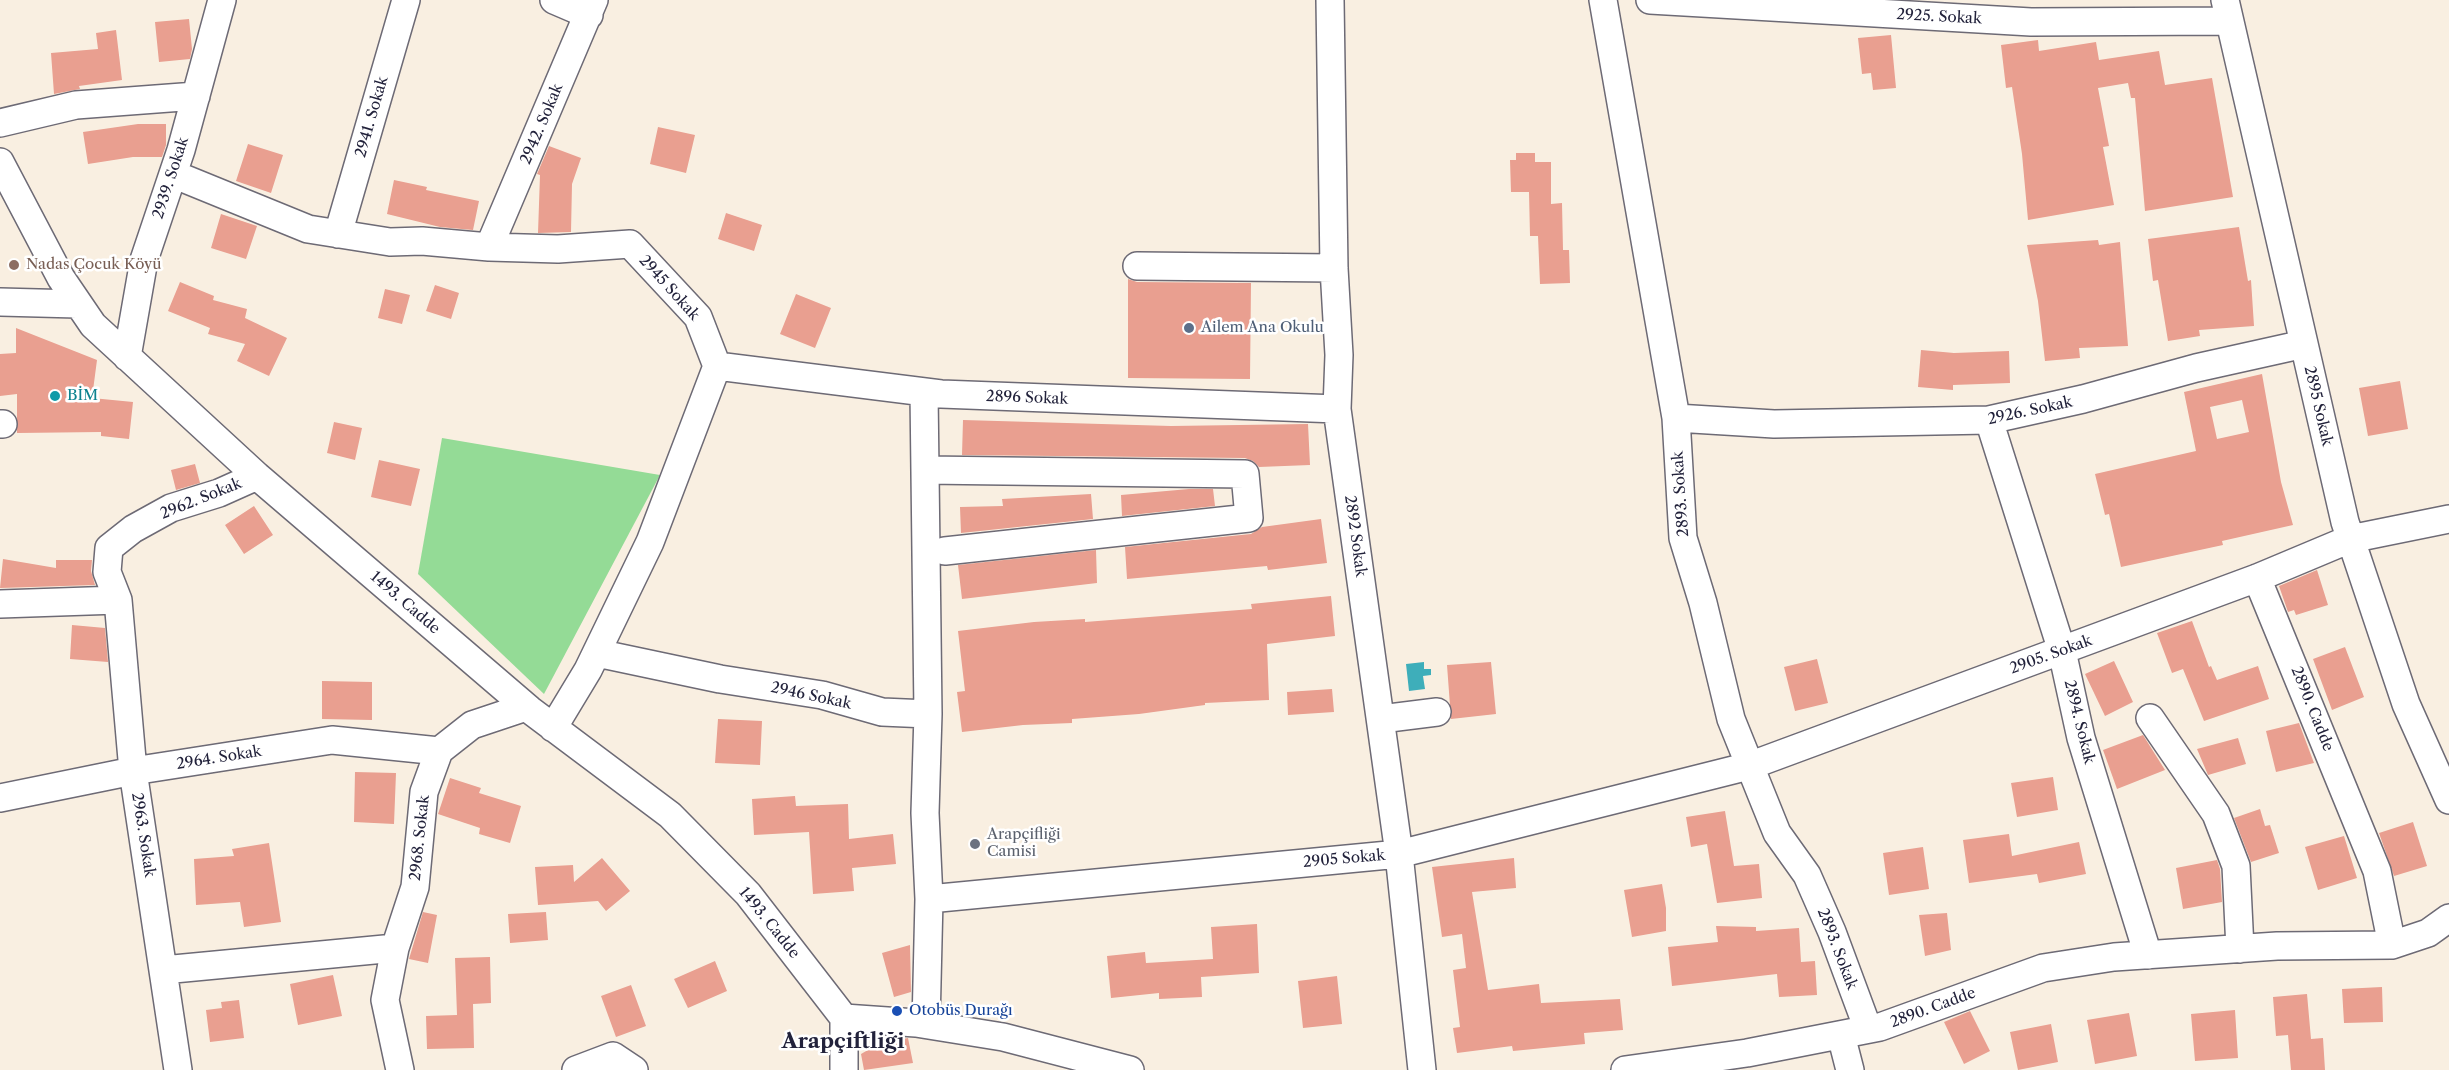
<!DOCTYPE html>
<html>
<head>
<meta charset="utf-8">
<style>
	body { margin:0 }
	canvas { display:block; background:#f9efe1 }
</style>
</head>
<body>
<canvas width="2449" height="1070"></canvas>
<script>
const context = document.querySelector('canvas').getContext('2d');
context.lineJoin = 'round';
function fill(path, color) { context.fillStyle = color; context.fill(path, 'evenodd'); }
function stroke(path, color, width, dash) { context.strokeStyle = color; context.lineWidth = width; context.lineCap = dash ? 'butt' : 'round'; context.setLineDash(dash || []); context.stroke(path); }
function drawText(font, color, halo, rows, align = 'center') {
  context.font = font + ' "Libre Caslon Text",serif'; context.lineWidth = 5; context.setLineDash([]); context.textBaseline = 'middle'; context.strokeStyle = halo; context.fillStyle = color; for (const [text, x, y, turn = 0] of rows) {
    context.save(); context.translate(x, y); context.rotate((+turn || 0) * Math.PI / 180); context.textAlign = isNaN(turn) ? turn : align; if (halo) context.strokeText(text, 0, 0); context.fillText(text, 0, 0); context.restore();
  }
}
const green = new Path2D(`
	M442,438L660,475L544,694L418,574Z`);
const water = new Path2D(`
	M1424,662V669H1431V675L1423,676L1425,689L1409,691L1406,664Z`);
const building = new Path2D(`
	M189,19L192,49L190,59L159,62L155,22Z
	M116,30L122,80L79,86L80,89L54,94L51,53L98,49L96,33Z
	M1891,35L1896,88L1873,90L1871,73L1862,74L1858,38Z
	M2038,40L2039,51L2096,42L2099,60L2159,51L2165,85L2212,78L2233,197L2145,211L2135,98H2131L2128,83L2098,88L2109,146L2103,147L2114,205L2028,220L2022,154L2012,87L2006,88L2001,45Z
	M138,124H166V145L162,157H133L88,164L83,132Z
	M658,127L695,135L686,173L650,164Z
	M248,144L283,155L271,193L236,181Z
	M549,146L581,158L572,184L571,232L538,233L540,175L537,174Z
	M1516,153H1535V162H1551V204L1562,203L1563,250H1569L1570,283L1540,284L1538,236H1530L1529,192H1511L1510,160H1516Z
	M394,180L427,187L426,190L479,201L473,230L440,227L387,214Z
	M726,213L762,225L754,251L718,239Z
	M221,214L257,226L246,259L211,248Z
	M2239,227L2248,281L2251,280L2254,326L2199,330L2200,336L2168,341L2158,280L2153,281L2148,239Z
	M2098,240L2099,245L2120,242L2128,346L2079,348L2080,358L2045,361L2038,301L2027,245Z
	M1128,279L1137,282L1251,283L1250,379L1128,378Z
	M180,282L214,296L213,300L247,309L245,318L287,338L269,376L237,361L245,344L208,334L210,328L168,311Z
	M435,285L459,293L451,319L426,311Z
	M385,289L410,295L402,324L378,318Z
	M796,294L831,308L815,348L780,334Z
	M16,328L97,360L92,398L133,402L129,439L101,436V432L17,433V394L0,396V354L16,353Z
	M1921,350L1954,353L2009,351L2010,383L1953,385V390L1918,387Z
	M2262,374L2281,482L2293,525L2222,541L2223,545L2121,567L2109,514L2105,515L2095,474L2196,451L2184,392ZM2242,400L2249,432L2217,439L2210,407Z
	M2400,381L2408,429L2368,436L2359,388Z
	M963,420L1171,426L1308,424L1310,465L1259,467L1253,461L1245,458L962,455Z
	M334,422L362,428L355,460L327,453Z
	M379,460L420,469L411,506L371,497Z
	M195,464L200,483L176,490L171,470Z
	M1189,489H1213L1215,506L1122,516L1121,495Z
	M1091,494L1093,519L961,533L960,507L1003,506L1002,499Z
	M254,506L273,535L244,554L225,525Z
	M1321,519L1327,563L1268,570L1267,566L1127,579L1125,547L1251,534L1262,527Z
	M1096,550L1097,583L962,599L958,565Z
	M3,559L56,568V560H92L91,571L95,585L0,588Z
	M2317,570L2328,605L2296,615L2294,610L2288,612L2279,586Z
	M1331,596L1335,636L1267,644L1269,700L1205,703V705L1139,714L1072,719V723L1023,725L962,732L957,692L965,691L958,631L1034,622L1085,619V622L1252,609L1251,604Z
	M2192,621L2209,667L2211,666L2217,680L2258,666L2269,699L2204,721L2183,669L2172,673L2157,633Z
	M72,625L105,628L108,662L70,659Z
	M2345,647L2364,697L2332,710L2313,659Z
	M1817,659L1828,703L1795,711L1784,667Z
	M2114,661L2133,702L2105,716L2085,674Z
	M1491,662L1496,714L1451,719L1447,665Z
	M322,681L372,682V720L322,719Z
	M1332,689L1334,712L1288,715L1287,692Z
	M718,719L762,721L760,765L715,763Z
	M2299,723L2314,763L2276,772L2266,731Z
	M2143,735L2165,770L2117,789L2103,750Z
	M2238,738L2246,764L2208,775L2197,749Z
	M355,772L396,773L394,824L354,822Z
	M2053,777L2058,810L2017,817L2011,783Z
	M450,778L481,788L479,793L521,806L510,843L479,834L480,828L438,814Z
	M795,796L796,806L848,804L849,839L893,834L896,864L852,868L854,891L813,894L809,832L754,835L752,799Z
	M2260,809L2265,826L2270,825L2279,853L2251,862L2234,818Z
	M1725,811L1734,866L1759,864L1762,898L1717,903L1707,844L1691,847L1686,817Z
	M2413,822L2427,866L2394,876L2379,833Z
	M2009,834L2012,856L2079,842L2086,874L2039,883L2037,874L1969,883L1963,840Z
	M2344,836L2357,878L2318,890L2305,847Z
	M269,843L281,922L244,927L240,902L196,905L194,859L234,856L232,849Z
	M1923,847L1929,889L1889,895L1883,853Z
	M602,858L630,891L606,911L598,901L538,905L535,867L573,865L574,882Z
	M1514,858L1516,888L1472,892L1488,990L1539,984L1541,1003L1620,999L1623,1030L1584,1033L1585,1044L1513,1051L1512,1046L1457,1053L1453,1028L1460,1027L1453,970L1466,968L1462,934L1442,937L1432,867Z
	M2217,860L2220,869L2222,902L2183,909L2176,868Z
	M1662,884L1666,908V931L1632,937L1624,890Z
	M423,912L437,915L428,963L409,959Z
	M546,912L548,940L510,943L508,914Z
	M1947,913L1951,950L1925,956L1919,915Z
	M1257,924L1259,973L1201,977L1202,997L1159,999V993L1111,998L1107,956L1145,952L1146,963L1213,959L1211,927Z
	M1716,926L1756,927V931L1799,928L1801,962L1815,961L1817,995L1779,997L1777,974L1672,986L1668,947L1718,942Z
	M910,945L911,992L894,997L882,953Z
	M490,957L491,1003L473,1004L474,1048L427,1049L426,1016L457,1015L455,958Z
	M715,961L727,991L688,1008L674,979Z
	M333,975L342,1016L298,1025L290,984Z
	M1337,976L1342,1024L1303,1028L1298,981Z
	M631,985L646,1026L616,1037L601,996Z
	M2382,987L2383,1022L2344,1023L2342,989Z
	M2307,994L2311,1039L2323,1038L2325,1070H2291L2288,1035L2276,1036L2273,997Z
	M239,1000L244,1038L210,1042L206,1010L222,1008L221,1002Z
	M2235,1010L2238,1058L2195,1061L2191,1014Z
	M1970,1011L1990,1051L1964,1064L1944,1022Z
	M2129,1013L2137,1056L2095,1064L2087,1020Z
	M2051,1024L2058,1062L2018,1070L2010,1032Z
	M908,1038L913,1063L864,1070L861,1054L880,1043Z`);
const minor = new Path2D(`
	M554,0L589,15
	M1330,0L1334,268L1339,355L1337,409L1399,854L1422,1070
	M1603,0L1676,418L1683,538L1703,603L1731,719L1777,833L1807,875L1832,932L1868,1029
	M1650,0L2031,22L2228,21
	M2225,0L2345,522L2406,704L2449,800
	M0,123L76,105L196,96
	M0,162L61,278L93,325L257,476L530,710L670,815L748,894L844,1018
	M173,174L308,229L390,242L422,241L489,247L558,249L630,244L698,317L717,366L650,542L588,670L553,728
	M338,234L406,0
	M489,247L594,0
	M1137,266L1334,268
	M0,302L77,304
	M127,357L144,260L181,150L222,0
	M717,366L941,394L1337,409
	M924,392L928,714
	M1676,418L1774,424L1989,420L2083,399L2196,368L2304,344
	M1989,420L2062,651L2081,738L2148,955
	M0,424H3
	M925,470L1245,474L1249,518L945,551
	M2257,578L2377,871L2392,945
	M118,600L133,771L178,1070
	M0,604L118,600L107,572L109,548L133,529L171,508L219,493L257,476
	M597,653L720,679L822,695L882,712L928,714L925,813L929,899L926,1024
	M2150,718L2216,814L2236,866L2240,949
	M1381,719L1437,712
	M0,798L133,771L332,740L439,751
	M929,899L1399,854L1749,766L2257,578L2350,539L2449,519
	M163,970L395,948
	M844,1018L916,1023L1003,1037L1130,1070
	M1841,1035L1850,1070
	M400,1070L385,1000L395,948L415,887L424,792L439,751L472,725L526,707
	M576,1070L613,1056L634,1070
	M844,1070V1018
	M1625,1070L1747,1053L1880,1027L2043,968L2114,957L2277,946L2392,945L2428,933L2449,918`);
const markers = [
	[14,265,6,"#8d6e63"],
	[1189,328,6,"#5c6f8a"],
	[55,396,6,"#0f9aa8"],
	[975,844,6,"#6b7280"],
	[897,1011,6,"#1a4fb4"]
];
const streetNames = [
	["2925. Sokak",1939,17,3],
	["2941. Sokak",372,117,-74],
	["2942. Sokak",542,124,-67],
	["2939. Sokak",171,178,-72],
	["2945 Sokak",669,288,48],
	["2896 Sokak",1027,398,2],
	["2895 Sokak",2318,406,77],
	["2926. Sokak",2030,411,-12],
	["2893. Sokak",1681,494,-94],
	["2962. Sokak",201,499,-22],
	["2892 Sokak",1355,536,82],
	["1493. Cadde",405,603,41],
	["2905. Sokak",2051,655,-20],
	["2946 Sokak",811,696,12],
	["2890. Cadde",2312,709,68],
	["2894. Sokak",2079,722,76],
	["2964. Sokak",219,758,-9],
	["2963. Sokak",143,835,81],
	["2968. Sokak",420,838,-84],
	["2905 Sokak",1344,859,-5],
	["1493. Cadde",769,923,51],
	["2893. Sokak",1837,949,69],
	["2890. Cadde",1933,1008,-20]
];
const educationNames = [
	["Nadas Çocuk Köyü",26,265]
];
const serviceNames = [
	["Ailem Ana Okulu",1201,328]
];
const cultureNames = [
	["BİM",67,396]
];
const worshipNames = [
	["Arapçifliği",987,835],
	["Camisi",987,852]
];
const transitNames = [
	["Otobüs Durağı",909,1011]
];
const districtNames = [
	["Arapçiftliği",843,1042]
];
fill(green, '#94db96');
fill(water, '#3eaeba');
fill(building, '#e99f90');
stroke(minor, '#6d6a75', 30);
stroke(minor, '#fff', 27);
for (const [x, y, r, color] of markers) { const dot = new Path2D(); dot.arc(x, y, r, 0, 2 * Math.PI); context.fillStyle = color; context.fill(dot); stroke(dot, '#fff', 2); }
drawText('15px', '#22223b', '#fff', streetNames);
drawText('15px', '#785e54', '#fff', educationNames, 'left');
drawText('15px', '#4e5e75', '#fff', serviceNames, 'left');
drawText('15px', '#0d838f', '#fff', cultureNames, 'left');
drawText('15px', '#5b616d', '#fff', worshipNames, 'left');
drawText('15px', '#164399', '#fff', transitNames, 'left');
drawText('bold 21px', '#22223b', '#fff', districtNames);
</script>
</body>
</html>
